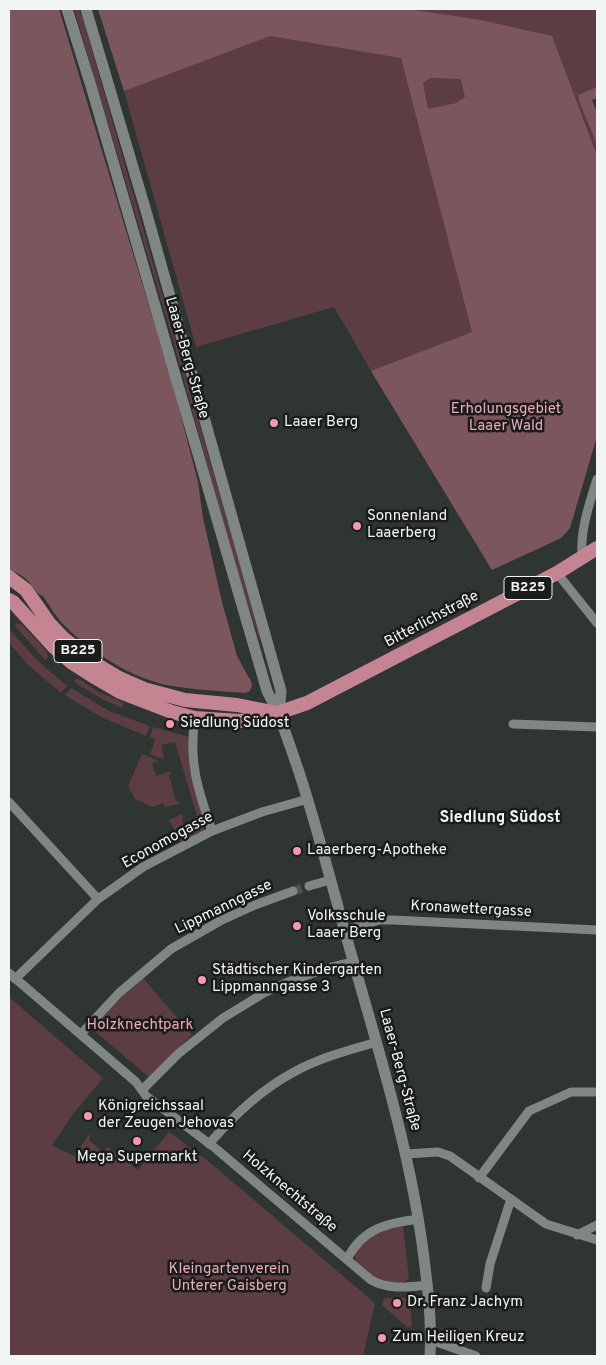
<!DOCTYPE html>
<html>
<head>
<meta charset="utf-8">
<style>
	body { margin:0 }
	#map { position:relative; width:606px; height:1365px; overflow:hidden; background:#2f3533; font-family:Overpass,sans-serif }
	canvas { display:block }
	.frame { position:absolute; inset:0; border:10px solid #f1f5f4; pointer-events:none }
</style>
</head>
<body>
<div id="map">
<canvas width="606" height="1365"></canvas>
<div class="frame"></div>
</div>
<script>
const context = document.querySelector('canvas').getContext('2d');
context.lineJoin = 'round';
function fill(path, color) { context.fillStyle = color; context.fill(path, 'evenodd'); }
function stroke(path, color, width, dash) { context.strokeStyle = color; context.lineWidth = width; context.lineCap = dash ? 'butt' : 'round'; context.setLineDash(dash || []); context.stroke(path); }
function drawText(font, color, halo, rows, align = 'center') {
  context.font = font + ' Overpass,sans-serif'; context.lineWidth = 5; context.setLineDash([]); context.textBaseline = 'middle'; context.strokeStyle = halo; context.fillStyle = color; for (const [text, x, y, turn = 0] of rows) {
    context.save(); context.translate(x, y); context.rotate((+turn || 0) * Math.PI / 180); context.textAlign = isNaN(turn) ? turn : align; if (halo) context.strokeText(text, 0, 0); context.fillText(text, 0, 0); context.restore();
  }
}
const green = new Path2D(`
	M74,9H79L83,19L261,639L260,641L237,572L170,330Z
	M98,9H597V98L592,100L597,113V436L570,528L561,538L492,570L371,371L334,307L196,347L124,91Z
	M16,623L23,625L47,652L48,657L45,660L15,626Z
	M9,629L38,661L67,686L61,693L29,666L9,643Z
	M77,678L99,692L124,703L122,708L102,699L74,682Z
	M71,688L109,711L150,726L146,736L101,717L65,695Z
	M153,727L189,737L190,770L205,824L203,831L182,843L169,820L182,814L183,818L182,819L185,830L200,826L175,742L161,745L164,758H159L150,754L155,740L150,737Z
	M142,754L159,761L152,763L156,776L170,771L171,774L169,775L176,801H179V804L165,807L163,803L153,807L135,799L128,786Z
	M143,978L192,1035L149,1077L92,1029L118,1001Z
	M9,997L103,1078L73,1114L52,1145L74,1156L90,1133L89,1140L104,1153L108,1147L138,1170L169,1132L208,1161L375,1303L363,1356H9Z
	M403,1225L409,1279C389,1292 371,1275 356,1262L355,1253C372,1233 378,1232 403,1225Z
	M384,1298H410L412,1326L408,1328L382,1305Z`);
const forest = new Path2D(`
	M9,9H59L174,389L198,482L203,518L222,602L237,656L249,678H250L252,685L250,691L245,693C221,691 196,690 172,686C135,680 92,653 66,627C56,618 50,606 43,596C35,593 33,586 28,581C22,575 16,572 9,570Z
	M98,9H408L481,20L552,36L597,156V436L570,528L561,538L492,570L371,371L472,332L401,58L270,36L124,91ZM431,78L461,79L465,97L456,103L428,109L423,83Z
	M597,87V98L592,100L597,113V145L580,103L578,95Z`);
const minorTunnel = new Path2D(`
	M293,891L309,886
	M316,972L332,967`);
const minor = new Path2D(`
	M582,557C580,530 589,505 597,479
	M557,573L597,623
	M195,718C188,761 198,790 212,831
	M513,724L597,727
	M9,802L98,899
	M309,886L330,880
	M344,930L380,920H393L597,930
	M332,967L353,962
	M9,973L136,1082L146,1096L215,1148L371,1280C389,1290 408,1287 428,1285
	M15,979L98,899L143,867L212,831L262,812L308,799
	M81,1034L119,993L171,949L220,921L255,905L293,891
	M142,1090L178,1054L223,1018L264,993L288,982L316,972
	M209,1144C233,1116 262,1089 294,1072C319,1058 349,1050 377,1042
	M406,1154L438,1152L450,1156L546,1224L597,1240
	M479,1178L529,1111L571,1092H597
	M577,1235L597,1225
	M347,1259C363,1228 387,1223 419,1219
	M486,1288L490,1264L511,1199
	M431,1340L476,1356`);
const secondary = new Path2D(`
	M67,9L91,86L267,691C281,717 289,743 299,772C316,824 330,878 345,932C375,1040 410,1146 424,1258C428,1291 432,1324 430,1356
	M86,9L146,211L281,691L279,713`);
const primary = new Path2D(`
	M9,577L26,590L49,623L63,638L99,666L119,678L144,689L185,700L237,705L278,713
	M9,600L13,602L54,647L71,662L96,678L120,692L172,712L195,718L239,721L260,719L307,703L557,573L597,548`);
const markers = [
	[274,423,5,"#f39aab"],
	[357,526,5,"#f39aab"],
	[170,724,5,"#f39aab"],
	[297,851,5,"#f39aab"],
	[297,926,5,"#f39aab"],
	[202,980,5,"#f39aab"],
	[88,1116,5,"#f39aab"],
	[137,1141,5,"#f39aab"],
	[397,1303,5,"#f39aab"],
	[382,1338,5,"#f39aab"]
];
const shields = [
	[528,588,48],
	[78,651,48]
];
const shieldNames = [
	["B225",528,588],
	["B225",78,651]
];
const streetNames = [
	["Laaer-Berg-Straße",186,358,74],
	["Bitterlichstraße",432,620,-28],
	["Economogasse",168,841,-29],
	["Lippmanngasse",224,908,-26],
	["Kronawettergasse",471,910,3],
	["Laaer-Berg-Straße",399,1070,75],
	["Holzknechtstraße",289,1192,40]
];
const parkNames = [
	["Erholungsgebiet",506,410],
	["Laaer Wald",506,427],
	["Holzknechtpark",140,1026],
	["Kleingartenverein",229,1270],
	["Unterer Gaisberg",229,1287]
];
const poiNames = [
	["Laaer Berg",284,423],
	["Sonnenland",367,517],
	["Laaerberg",367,534],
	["Siedlung Südost",180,724],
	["Laaerberg-Apotheke",307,851],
	["Volksschule",307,917],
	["Laaer Berg",307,934],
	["Städtischer Kindergarten",212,971],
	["Lippmanngasse 3",212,988],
	["Königreichssaal",98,1107],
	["der Zeugen Jehovas",98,1124],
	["Mega Supermarkt",137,1158,"center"],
	["Dr. Franz Jachym",407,1303],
	["Zum Heiligen Kreuz",392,1338]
];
const neighbourhoodNames = [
	["Siedlung Südost",500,819]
];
fill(green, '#5b3d42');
fill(forest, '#7b565d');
stroke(minorTunnel, '#4c5250', 9, [9, 4.5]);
stroke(minor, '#7f8684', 9);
stroke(secondary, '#7f8684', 11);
stroke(primary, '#c48492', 14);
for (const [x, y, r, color] of markers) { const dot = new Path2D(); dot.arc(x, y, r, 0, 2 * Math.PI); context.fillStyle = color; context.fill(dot); stroke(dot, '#191c1b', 2); }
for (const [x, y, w] of shields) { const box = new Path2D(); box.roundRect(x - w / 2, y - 11.5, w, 23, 4); context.fillStyle = '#191c1b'; context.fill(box); stroke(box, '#f1f5f4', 1); }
drawText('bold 14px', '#f1f5f4', null, shieldNames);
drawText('15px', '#f1f5f4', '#191c1b', streetNames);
drawText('15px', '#edaab6', '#191c1b', parkNames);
drawText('15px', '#f1f5f4', '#191c1b', poiNames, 'left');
drawText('bold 16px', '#f1f5f4', '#191c1b', neighbourhoodNames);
</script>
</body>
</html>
